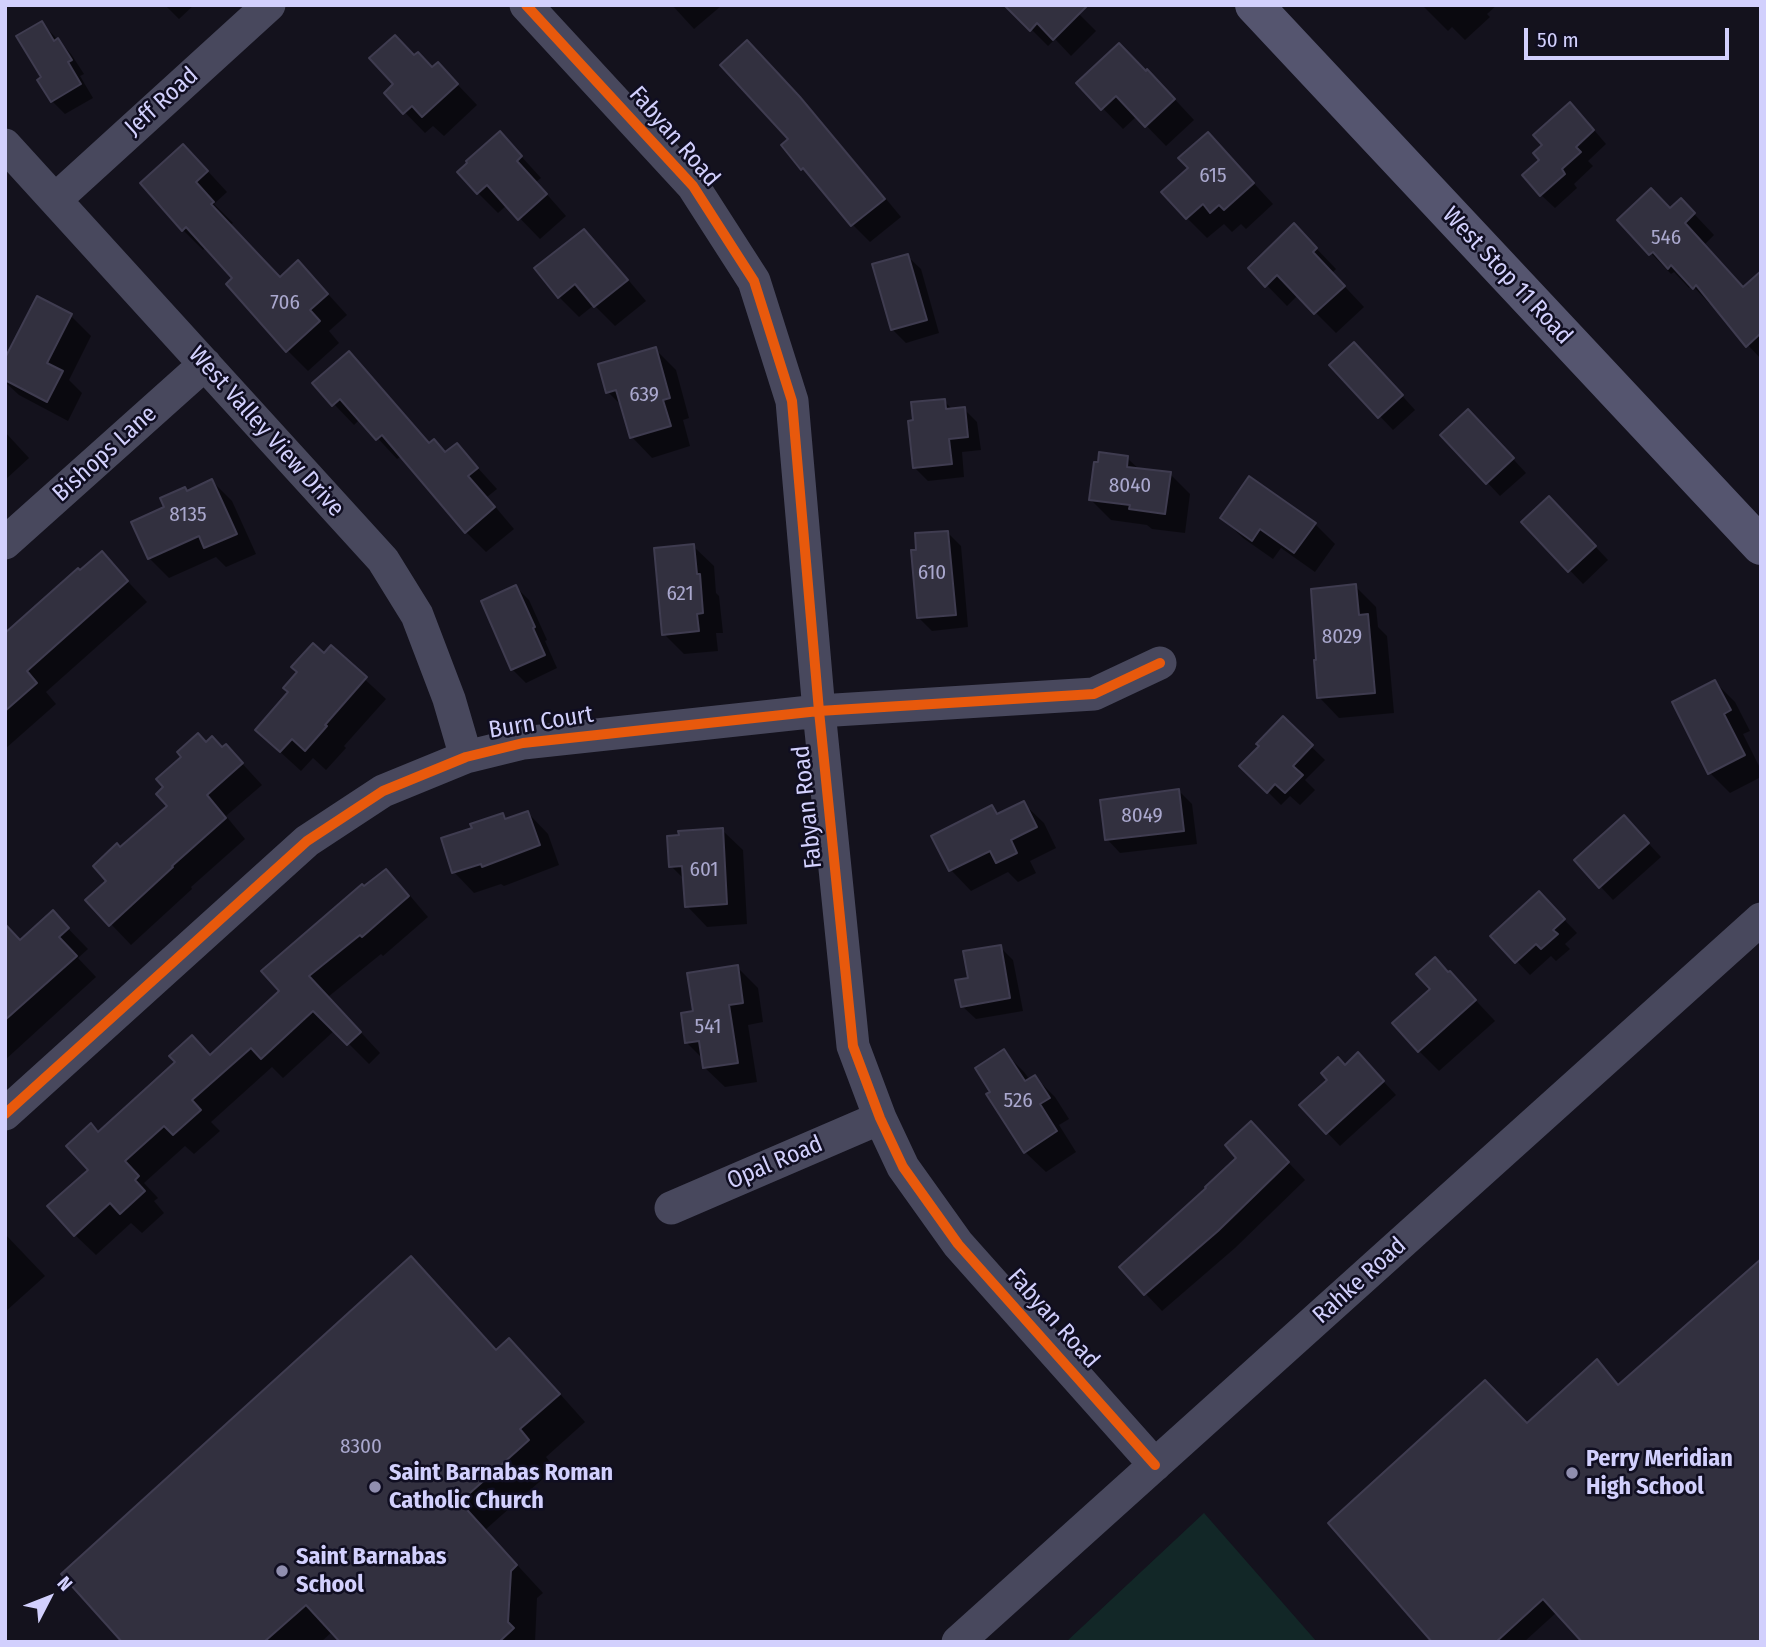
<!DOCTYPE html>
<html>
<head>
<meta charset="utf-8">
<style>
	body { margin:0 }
	#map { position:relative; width:1766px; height:1647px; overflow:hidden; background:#14121d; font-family:"Fira Sans Condensed",sans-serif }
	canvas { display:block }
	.frame { position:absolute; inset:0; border:7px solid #d2d0fd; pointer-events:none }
	.north { position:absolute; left:14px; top:1563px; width:70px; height:70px; -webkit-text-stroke:5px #100e21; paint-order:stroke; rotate:48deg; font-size:19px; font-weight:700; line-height:28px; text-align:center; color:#d2d0fd }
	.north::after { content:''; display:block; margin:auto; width:24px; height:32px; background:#d2d0fd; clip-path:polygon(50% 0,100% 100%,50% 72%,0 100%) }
	.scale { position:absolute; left:1524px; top:28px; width:205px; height:32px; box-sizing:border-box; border:4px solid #d2d0fd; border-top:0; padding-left:9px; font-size:21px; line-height:24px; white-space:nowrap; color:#d2d0fd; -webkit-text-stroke:5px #100e21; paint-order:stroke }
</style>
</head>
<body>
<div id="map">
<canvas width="1766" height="1647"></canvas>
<div class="frame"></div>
<div class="north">N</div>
<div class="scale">50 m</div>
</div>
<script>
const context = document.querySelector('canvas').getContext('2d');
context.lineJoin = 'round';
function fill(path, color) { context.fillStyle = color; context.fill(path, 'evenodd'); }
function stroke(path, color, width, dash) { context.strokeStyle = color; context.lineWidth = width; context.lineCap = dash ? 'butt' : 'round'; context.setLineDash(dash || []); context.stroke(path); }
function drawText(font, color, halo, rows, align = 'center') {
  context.font = font + ' "Fira Sans Condensed",sans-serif'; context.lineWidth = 5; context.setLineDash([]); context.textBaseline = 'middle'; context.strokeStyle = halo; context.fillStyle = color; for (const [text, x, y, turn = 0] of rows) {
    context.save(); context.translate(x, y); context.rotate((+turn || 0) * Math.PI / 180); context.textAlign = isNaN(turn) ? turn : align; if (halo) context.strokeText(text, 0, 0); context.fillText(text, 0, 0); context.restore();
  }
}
const green = new Path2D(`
	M1204,1513L1317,1642H1065H1066Z`);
const shadow = new Path2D(`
	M165,5H194L179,19Z
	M672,5H720L721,6L694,29Z
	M1422,5H1497L1487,14L1490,17L1465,40L1452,27L1448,31Z
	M1075,10L1096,31L1071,56L1055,39L1048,46L1013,11Z
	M42,23L71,54L84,74L80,76L93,98L65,114L52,101Z
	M415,57L433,69L438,64L477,105L444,136L433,126L425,133L386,93Z
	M765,60L818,117L901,217L870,242L853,225L783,145L791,139Z
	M1078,83L1168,92L1194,120L1166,146L1137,116L1123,129Z
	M1583,117L1606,144L1588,161L1593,166L1574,184L1577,188L1555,208L1541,195L1542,160L1544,145Z
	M500,133L541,178L536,182L566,216L540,239L507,205L498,213L478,193Z
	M1208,134L1273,204L1246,229L1241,224L1232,232L1224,224L1207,238L1187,218L1190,168Z
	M203,166L227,192L214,204L233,223L230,225L280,279L318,283L347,315L329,331L339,343L308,371L287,350L234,279L206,247L203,250L183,230L142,183Z
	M1681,200L1714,235L1704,245L1744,288L1761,282V359L1692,285L1689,288L1674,272L1671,274L1619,220L1670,209Z
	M584,231L604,251L646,301L615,326L594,305L579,317L559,297Z
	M1314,246L1336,269L1332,273L1364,307L1336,333L1298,295L1287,306L1250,268Z
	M907,256L921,269L939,333L906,343L892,329Z
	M71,316L91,336L69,380L82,393L68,421L19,395L5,382V362Z
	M655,349L676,370L689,418L683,420L690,446L652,458L632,437L623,407L608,392Z
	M349,353L369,374L430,444L446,454L457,445L497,489L487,497L514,529L486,552L466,532L402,456L397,459L360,419L354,425L314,383Z
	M1367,357L1415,410L1393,430L1331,365Z
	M944,401L953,410L964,409L977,422L981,450L962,452L964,477L928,481L914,467Z
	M1481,424L1526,473L1500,496L1443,435Z
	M5,432L29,458L5,480Z
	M1127,458L1140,470L1170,474L1190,494L1185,533L1152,529L1147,525L1111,520L1091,500Z
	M212,481L232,501L256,554L226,567L216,557L169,578L149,558L166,508L188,492Z
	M1563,512L1608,560L1583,584L1524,523Z
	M1222,518L1315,524L1335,544L1315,572L1281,548L1273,559L1243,538Z
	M948,533L961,546L968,627L932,631L918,617Z
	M693,546L714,566L716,593L719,596L723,633H716L718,651L684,654L664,634Z
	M102,554L147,602L46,692L56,704L5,749V637Z
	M1355,586L1376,607L1378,627L1387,636L1394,713L1339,718L1319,697Z
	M516,587L529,600L547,640L545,641L557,668L526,683L512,669Z
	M331,648L386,699L344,746L346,748L326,770L313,758L301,771L278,750L290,692L299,672L324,656Z
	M1715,682L1735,702L1750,731L1743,734L1761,770V777L1730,793L1710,773Z
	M1283,719L1325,760L1305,780L1315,790L1300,805L1290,796L1281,805L1242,766Z
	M206,744L222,749L226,746L262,785L226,816L245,839L191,887L192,889L131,945L88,900L108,881L121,850L169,806Z
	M1179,791L1192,804L1197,844L1120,853L1107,839Z
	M1023,803L1044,823L1056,848L1030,861L1036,873L1018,882L1008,872L971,891L951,870L933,836L992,807L1000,815Z
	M528,813L548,834L559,865L504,886L501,884L474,893L454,872L443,839L474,829L502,815L507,820Z
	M722,830L743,850L747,924L707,927L687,906L685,880L671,866Z
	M1637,831L1661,857L1613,900L1576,860Z
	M386,871L406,891L428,917L383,956L381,954L328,997L380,1053L369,1064L335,1030L283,1078L272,1067L211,1122L220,1131L194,1154L185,1146L144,1183L158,1198L154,1201L164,1213L142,1233L131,1223L96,1255L75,1235L99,1134L211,1056L282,991L364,888Z
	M1552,907L1577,933L1565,944L1570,949L1556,961L1551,956L1530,975L1493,936Z
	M53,913L88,949L78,958L96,977L5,1060V948L20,942Z
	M1000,947L1013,960L1023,1011L976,1019L962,1006L970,979Z
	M737,967L758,988L763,1022L748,1025L757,1082L725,1087L704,1067L703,1059L687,1043L695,1013Z
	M1450,973L1495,1021L1439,1071L1419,1051L1432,989Z
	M1004,1052L1024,1072L1030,1080L1035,1077L1055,1097L1069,1119L1059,1125L1076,1152L1046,1172L1025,1152L993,1093Z
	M1345,1067L1371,1068L1396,1095L1340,1146L1301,1105Z
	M1268,1141L1305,1180L1235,1248L1162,1311L1145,1293Z
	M5,1234L45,1276L5,1312Z
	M411,1258L438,1285L498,1351L509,1340L536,1367L585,1422L546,1457L555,1468L485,1530L543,1593L537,1598L535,1642H342L333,1631L321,1642H124Z
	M1597,1362L1620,1386L1557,1612L1524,1642H1434L1527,1425Z`);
const building = new Path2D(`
	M1004,5H1088L1053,40L1037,23L1030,31Z
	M42,21L54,41L58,38L72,60L68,62L81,84L51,102L37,80L41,77L16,36Z
	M395,35L414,55L418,52L432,67L438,62L458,84L422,117L412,106L403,114L384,93L393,84L369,58Z
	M747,40L800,97L885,199L851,226L803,168L801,170L781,145L788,139L720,65Z
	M1119,43L1146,71L1147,69L1175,99L1145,127L1116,96L1101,110L1076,83Z
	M1570,102L1594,130L1576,147L1581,152L1562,169L1565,174L1540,196L1522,175L1539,160L1533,153L1542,145L1533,135Z
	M500,131L522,156L517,161L547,194L518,220L487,185L477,194L457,172L467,163L466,161Z
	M1208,132L1254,183L1224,210L1219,205L1210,213L1203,204L1186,219L1161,192L1188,168L1178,158Z
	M183,144L208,171L196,182L214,202L211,204L259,255L280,277L298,260L328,294L310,310L320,321L286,352L226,284L232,278L186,227L182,231L140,183Z
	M1651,188L1670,208L1681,198L1695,213L1685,223L1743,287L1761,271V333L1746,347L1696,285L1693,289L1671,265L1668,269L1653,252L1649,255L1617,220Z
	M1294,223L1317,248L1313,252L1345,286L1314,314L1277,275L1265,287L1248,268Z
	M584,229L628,280L594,307L575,284L558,298L534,268Z
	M908,254L927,320L891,330L872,264Z
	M37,296L72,314L47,363L63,371L47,402L5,380V358Z
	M1354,342L1403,395L1378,418L1329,365Z
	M656,347L670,398L663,400L671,426L630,438L616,390L606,393L598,364Z
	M349,351L429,443L434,439L445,452L457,443L478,468L468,476L495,507L465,533L382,435L376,440L340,399L332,406L312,383Z
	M945,399L946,409L965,407L968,437L949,439L952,464L913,468L908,421L913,420L911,402Z
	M1468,409L1514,458L1486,484L1440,435Z
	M1099,452L1128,456L1127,467L1171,472L1165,514L1129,509L1130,505L1089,500L1094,462H1098Z
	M1249,476L1316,523L1294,553L1260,529L1252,541L1220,518Z
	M212,479L237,534L204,548L199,536L148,559L131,522L164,507L160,498L185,487L187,491Z
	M1549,496L1596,546L1568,572L1521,522Z
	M948,531L956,615L917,618L911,550H916L915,533Z
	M694,544L697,574H700L703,613L697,614L699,631L662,635L654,548Z
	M102,551L128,581L27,671L37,683L5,711V633L78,568L80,570Z
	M1356,584L1359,615L1368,614L1375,693L1317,698L1314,660H1316L1311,589Z
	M516,585L535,627L533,628L545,655L511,670L481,601Z
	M313,643L324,653L331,645L367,677L325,725L327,726L305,751L292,739L280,752L255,730L288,692L283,688L297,672L291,667Z
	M1715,680L1731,710L1724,714L1745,755L1708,774L1672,702Z
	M1283,716L1313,745L1293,766L1303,775L1285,793L1275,784L1267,793L1239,766L1259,746L1256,744Z
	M198,733L206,742L212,736L222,747L226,744L243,763L207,795L226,818L172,866L173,867L109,926L85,900L106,881L93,866L117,843L120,847L167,806L156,794L163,787L156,779L181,757L177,752Z
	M1179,789L1184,831L1105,840L1100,800Z
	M1024,801L1037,827L1011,840L1017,853L996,863L990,851L949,871L931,836L992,805L997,814Z
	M528,811L540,845L482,867L481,864L452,873L441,838L472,828L470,824L503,813L505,819Z
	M1624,815L1649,843L1599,888L1574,860Z
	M723,828L727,904L685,907L682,866L669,867L667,836L679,835L678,831Z
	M386,869L409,896L362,937L360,935L309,976L361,1032L347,1045L313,1011L261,1059L251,1048L192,1100L201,1110L173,1135L164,1126L125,1161L139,1176L135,1180L145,1191L120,1214L110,1203L74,1236L47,1206L88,1170L66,1146L91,1123L98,1132L175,1062L169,1056L192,1035L210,1055L279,991L261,971L362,884L364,886Z
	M1539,891L1565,919L1553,930L1558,934L1541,949L1536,944L1515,963L1490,936Z
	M53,910L69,928L59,937L77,956L5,1020V924L20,940Z
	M1001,945L1010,998L961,1007L955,980L968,978L963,951Z
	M1435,957L1448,972L1450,971L1476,1000L1418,1052L1392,1023L1430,989L1416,974Z
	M738,965L743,1003L729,1005L738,1063L703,1068L699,1041L685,1043L681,1013L693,1011L687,973Z
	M1004,1049L1025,1081L1035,1075L1050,1098L1040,1104L1057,1131L1024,1153L986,1094L990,1092L975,1068Z
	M1358,1052L1384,1081L1326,1134L1299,1105L1327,1080L1321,1073L1338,1057L1345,1065Z
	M1251,1121L1289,1162L1218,1231L1144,1295L1119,1267L1206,1188L1205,1187L1236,1158L1225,1145Z
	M411,1256L496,1350L509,1338L560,1394L520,1429L529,1440L460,1502L517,1565L511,1571L508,1622L514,1628L499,1642H340L306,1605L264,1642H122L61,1574Z
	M1761,1259V1642H1582L1543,1599L1496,1642H1432L1328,1523L1485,1380L1527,1423L1597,1359L1618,1385Z`);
const minor = new Path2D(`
	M526,5L693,186L754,281L792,401L819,711L853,1046L880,1118L903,1167L958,1244L1155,1465
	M5,145L383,560L417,615L449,699L466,757
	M56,199L269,5
	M5,543L205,364
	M5,1114L307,841L383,791L466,757L523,743L819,711L1094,694L1160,663
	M671,1208L880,1118
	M958,1642L1761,919`);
const secondary = new Path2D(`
	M1254,5L1761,546`);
const cycleway = new Path2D(`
	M526,5L693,186L754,281L792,401L819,711L853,1046L880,1118L903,1167L958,1244L1155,1465
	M5,1114L307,841L383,791L466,757L523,743L819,711L1094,694L1160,663`);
const markers = [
	[1572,1473,7,"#908eaf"],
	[375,1487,7,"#908eaf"],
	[282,1571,7,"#908eaf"]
];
const numberNames = [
	["615",1213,176],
	["546",1666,238],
	["706",285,303],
	["639",644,395],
	["8040",1130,486],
	["8135",188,515],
	["610",932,573],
	["621",680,594],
	["8029",1342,637],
	["8049",1142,816],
	["601",704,870],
	["541",708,1027],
	["526",1018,1101],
	["8300",361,1447]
];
const streetNames = [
	["Jeff Road",162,102,-42],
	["Fabyan Road",674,137,49],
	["West Stop 11 Road",1507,276,47],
	["West Valley View Drive",266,432,48],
	["Bishops Lane",105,454,-42],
	["Burn Court",541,723,-9],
	["Fabyan Road",808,807,-96],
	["Opal Road",775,1163,-23],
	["Rahke Road",1360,1281,-42],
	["Fabyan Road",1053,1319,48]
];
const poiNames = [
	["Perry Meridian",1586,1459],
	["High School",1586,1487],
	["Saint Barnabas Roman",389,1473],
	["Catholic Church",389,1501],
	["Saint Barnabas",296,1557],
	["School",296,1585]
];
fill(green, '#122727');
fill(shadow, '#0007');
fill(building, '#32303f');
stroke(building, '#3f3c50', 2);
stroke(minor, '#48485d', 33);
stroke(secondary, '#55556f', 38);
stroke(cycleway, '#e8590c', 10);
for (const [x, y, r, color] of markers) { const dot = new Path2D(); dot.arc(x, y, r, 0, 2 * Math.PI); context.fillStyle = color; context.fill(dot); stroke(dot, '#100e21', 2.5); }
drawText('21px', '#aaa8ce', null, numberNames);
drawText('24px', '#d2d0fd', '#100e21', streetNames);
drawText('bold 24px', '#d2d0fd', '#100e21', poiNames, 'left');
</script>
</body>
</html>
